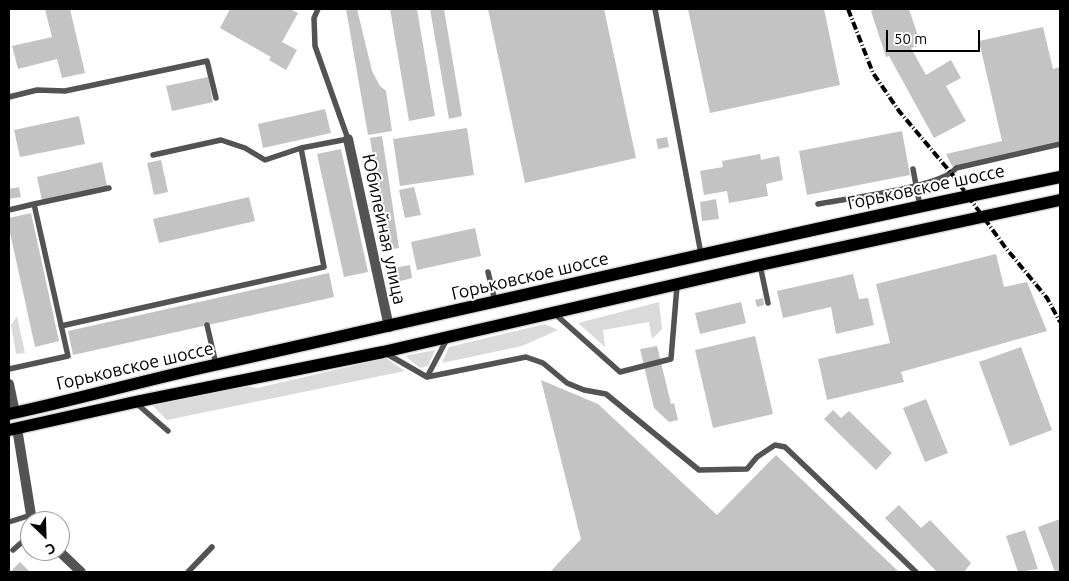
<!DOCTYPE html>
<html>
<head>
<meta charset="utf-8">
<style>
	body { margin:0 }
	#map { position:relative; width:1069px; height:581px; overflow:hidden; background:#fff; font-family:Ubuntu,sans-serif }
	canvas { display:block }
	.frame { position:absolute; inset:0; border:10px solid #000; pointer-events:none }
	.north { position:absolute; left:20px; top:511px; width:50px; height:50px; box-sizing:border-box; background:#fff; border:1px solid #999; border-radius:50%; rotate:156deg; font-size:14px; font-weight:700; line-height:20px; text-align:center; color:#000 }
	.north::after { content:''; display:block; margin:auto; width:18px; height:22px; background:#000; clip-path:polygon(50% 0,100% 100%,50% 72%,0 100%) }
	.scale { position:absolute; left:886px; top:30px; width:94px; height:22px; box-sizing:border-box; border:2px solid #000; border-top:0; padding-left:6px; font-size:15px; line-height:18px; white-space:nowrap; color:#000; -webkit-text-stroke:4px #fff; paint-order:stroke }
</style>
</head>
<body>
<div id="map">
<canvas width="1069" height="581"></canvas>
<div class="frame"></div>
<div class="north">С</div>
<div class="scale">50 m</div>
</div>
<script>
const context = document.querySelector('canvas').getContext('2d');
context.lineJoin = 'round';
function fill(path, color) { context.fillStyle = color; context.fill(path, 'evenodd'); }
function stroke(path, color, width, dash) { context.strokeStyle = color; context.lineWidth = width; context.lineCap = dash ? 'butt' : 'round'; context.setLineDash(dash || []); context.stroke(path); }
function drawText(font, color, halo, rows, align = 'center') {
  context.font = font + ' Ubuntu,sans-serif'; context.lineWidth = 4; context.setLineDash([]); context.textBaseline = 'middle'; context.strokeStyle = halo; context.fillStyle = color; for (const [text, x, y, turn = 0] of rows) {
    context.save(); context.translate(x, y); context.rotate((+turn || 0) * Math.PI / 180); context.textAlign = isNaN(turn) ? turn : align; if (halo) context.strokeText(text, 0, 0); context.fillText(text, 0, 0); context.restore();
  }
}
const green = new Path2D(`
	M659,302L662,329L652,339L649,322L603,330L605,347L578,323Z
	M17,316L25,353L16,354L11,325Z
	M545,324L558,330L522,346L442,363L449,347Z
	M435,350L428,366L420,368L405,356Z
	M386,358L405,371L167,420L152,405L246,386L257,388Z`);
const building = new Path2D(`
	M45,9H70L85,73L62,78L57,59L18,69L12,46L52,37Z
	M230,9H290L298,13L282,42L297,50L286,70L269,60L271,57L220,28Z
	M346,9H357L372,71L380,86L386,91L392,131L368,135Z
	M390,9H417L435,116L409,121Z
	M430,9H444L462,116L449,119Z
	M488,9H604L636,158L525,183Z
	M688,9H824L840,85L710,113Z
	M875,9H909L921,45L911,48L926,75L951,60L961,78L946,86L966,121L934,138L889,56L886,57L871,11Z
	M1043,27L1053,69L1060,67V141L952,166L946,154L1002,141L979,41Z
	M208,77L213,102L172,111L166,86Z
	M325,109L331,133L263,148L258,124Z
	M79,116L85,144L20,157L14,130Z
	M467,128L474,175L400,186L393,139Z
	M902,131L910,175L807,195L799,151Z
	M382,136L399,248L387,250L370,138Z
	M667,137L669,147L658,149L656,139Z
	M341,149L368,272L344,277L317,154Z
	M760,154L761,160L779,156L783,180L766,184L768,196L729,203L727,191L704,195L700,171L723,167L722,161Z
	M161,160L168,192L154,195L147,163Z
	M102,162L107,186L42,200L37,177Z
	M19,187L21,197L9,199V189Z
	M414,187L421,215L405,218L399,190Z
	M249,197L255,221L159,243L153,219Z
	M716,199L719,219L702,221L700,202Z
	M31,213L59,341L35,347L9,228V218Z
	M475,228L481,256L417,270L411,242Z
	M996,254L1004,287L1027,282L1047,331L901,372L904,382L827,400L818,359L890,343L876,284Z
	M410,265L412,278L397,282L394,268Z
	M329,273L334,297L73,355L68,331Z
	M853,274L859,299L868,298L874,325L836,334L831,307L783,318L777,291Z
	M763,298L764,305L757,307L755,300Z
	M741,302L746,323L700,334L695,313Z
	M755,336L773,414L713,428L695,350Z
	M657,346L671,404L674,403L678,420L669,422L654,408L640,349Z
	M1021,347L1052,430L1010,446L979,362Z
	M541,380L598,404L717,515L776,455L899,572H550L581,539Z
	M926,399L948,453L925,462L903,408Z
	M833,410L841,418L849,411L892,453L876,470L824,419Z
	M899,505L921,528L930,520L971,563L964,572H937L885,518Z
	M1060,519V572H1055L1038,527Z
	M1025,530L1038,569L1018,572L1006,536Z
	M20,562L30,572H10Z`);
const lane = new Path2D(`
	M655,9L701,254
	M9,97L37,90L65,91L207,61L216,98
	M153,155L221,140L245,148L265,160L301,148
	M913,169L920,206
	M34,204L109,188
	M818,204C844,199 943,187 956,168L1060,144
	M9,210L34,204L68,356L9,369
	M760,265L768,303
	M488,272L495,301
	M555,314L620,372L671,359L677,286
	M207,325L216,364
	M61,326L324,267L301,148L348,139L315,46L314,18L318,9
	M387,354L427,377L526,357L543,363L567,383L584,390L606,394L699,470L747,469L757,457L775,445L785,447L916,572
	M427,377L447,339
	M136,403L168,431
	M9,522L31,515
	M13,550L30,535
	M188,572L212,547`);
const street = new Path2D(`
	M348,139L389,327
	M9,384L15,413
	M17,428L31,515L35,521
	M59,551L81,572`);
const primary = new Path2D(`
	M9,414C79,399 149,379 219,364C500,301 779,235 1060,177
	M9,430L135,402L383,352L760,265L1060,200`);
const rail = new Path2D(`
	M848,9L873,73L899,111L952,174L1005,247L1047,298L1060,322`);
const streetNames = [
	["Горьковское шоссе",926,187,-12],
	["Юбилейная улица",384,229,78],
	["Горьковское шоссе",530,276,-13],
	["Горьковское шоссе",135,366,-13]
];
fill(green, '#dadada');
fill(building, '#c3c3c3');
stroke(primary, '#dbdbdb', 15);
stroke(lane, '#535353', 5.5);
stroke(street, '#535353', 10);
stroke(primary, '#000', 12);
stroke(rail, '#000', 4, [8, 2.5, 1, 2.5]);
drawText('18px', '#000', '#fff', streetNames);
</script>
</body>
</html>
